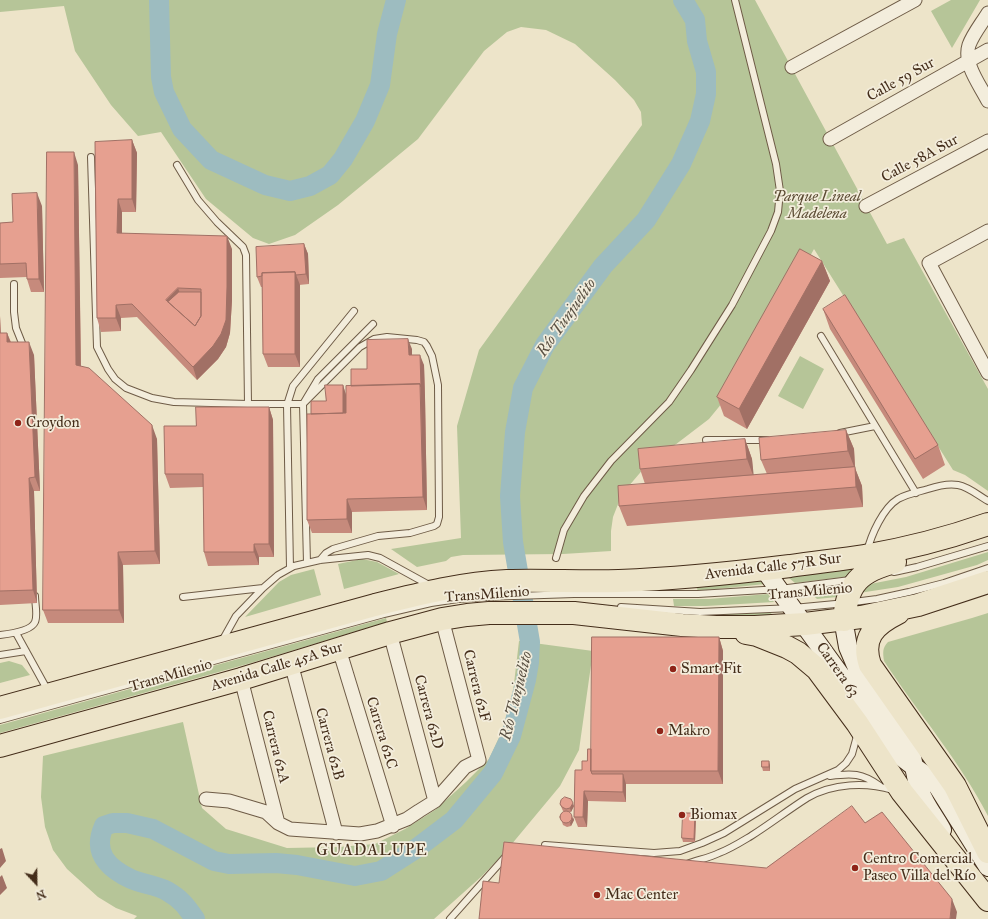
<!DOCTYPE html>
<html>
<head>
<meta charset="utf-8">
<style>
	body { margin:0 }
	#map { position:relative; width:988px; height:919px; overflow:hidden; background:#ede4c9; font-family:"IM FELL Great Primer",serif }
	canvas { display:block }
	.north { position:absolute; left:16px; top:863px; width:40px; height:40px; -webkit-text-stroke:3px #f3eddc; paint-order:stroke; rotate:158deg; font-size:11px; font-weight:700; line-height:16px; text-align:center; color:#442d1a }
	.north::after { content:''; display:block; margin:auto; width:14px; height:18px; background:#442d1a; clip-path:polygon(50% 0,100% 100%,50% 72%,0 100%) }
</style>
</head>
<body>
<div id="map">
<canvas width="988" height="919"></canvas>
<div class="north">N</div>
</div>
<script>
const context = document.querySelector('canvas').getContext('2d');
context.lineJoin = 'round';
function fill(path, color) { context.fillStyle = color; context.fill(path, 'evenodd'); }
function stroke(path, color, width, dash) { context.strokeStyle = color; context.lineWidth = width; context.lineCap = dash ? 'butt' : 'round'; context.setLineDash(dash || []); context.stroke(path); }
function drawText(font, color, halo, rows, align = 'center') {
  context.font = font + ' "IM FELL Great Primer",serif'; context.lineWidth = 3.5; context.setLineDash([]); context.textBaseline = 'middle'; context.strokeStyle = halo; context.fillStyle = color; for (const [text, x, y, turn = 0] of rows) {
    context.save(); context.translate(x, y); context.rotate((+turn || 0) * Math.PI / 180); context.textAlign = isNaN(turn) ? turn : align; if (halo) context.strokeText(text, 0, 0); context.fillText(text, 0, 0); context.restore();
  }
}
const green = new Path2D(`
	M0,0H755L887,244L904,238L988,389V491L965,475L953,470L814,249L745,375L709,419L671,448L645,467L622,494L613,517L611,531V551L563,554L463,555L451,557L446,561L417,567L391,549L461,538L457,426L479,350L642,125L641,112L634,100L615,80L575,44L546,30L521,27L507,32L484,51L418,139L338,205L295,235L269,244L253,238L206,199L161,132L138,136L111,105L75,51L64,6L0,12Z
	M951,0H980L952,48L931,11Z
	M800,356L824,369L803,409L778,396Z
	M988,552V560L977,565L898,587L859,593L860,586L906,577Z
	M362,559L377,562L399,574L344,589L338,564Z
	M872,564L852,576L795,583L783,573Z
	M314,569L321,595L245,617L279,582L291,575Z
	M753,577L765,584L698,591L694,582Z
	M839,588L837,597L817,599L810,592Z
	M768,594L774,602L706,606H674L673,599H709Z
	M770,612L774,617L710,620L700,615Z
	M988,613V816C960,761 918,713 884,661C883,653 882,648 888,642L972,618Z
	M386,618L387,622L251,663L0,733V725Z
	M519,641L593,651L579,750L560,786L506,851L482,876L434,919H134L137,916L116,908L98,897L67,869L53,850L45,827L41,797L43,756L183,722L202,808L226,829L287,848L339,847L375,844L405,829L435,810L466,782L489,759L503,729L513,692Z
	M9,661L22,665L30,675L0,683V663Z`);
const river = new Path2D(`
	M159,0L161,77L164,92L182,129L211,160L265,185L290,191L310,186L330,175L343,159L365,121L380,85L387,34L396,0
	M195,919C186,906 181,899 167,891C156,885 142,884 131,879C108,868 92,853 104,826L113,823H127L153,829L214,861L229,864L276,863L297,865L355,876L381,871L417,848L454,820L493,773L511,736L526,680L529,662L530,642L513,542L510,496L515,432L523,388L545,345L603,266L646,220L681,164L700,121L706,94V72L697,41L695,20L683,0`);
const lane = new Path2D(`
	M91,157L97,347L108,369L115,379L126,388L152,398L174,402L248,404H303L360,347L374,339L387,337L417,340L424,342L427,346L432,356L438,385L439,517L437,524L434,526L410,533L378,536L333,549L326,553L320,560
	M177,165L198,200L217,222L243,247L246,255L248,404
	M14,284V312L16,328L24,348
	M821,336L916,493
	M840,433L875,426
	M706,440H767
	M867,552C871,535 883,508 898,499C907,494 918,492 928,489C937,486 948,483 958,485C969,487 979,496 988,501
	M556,558L564,530L584,496L611,461L669,402L691,370L732,305L771,231L778,212L780,191L776,164L735,0
	M307,563L303,404L318,379L373,324
	M290,568L287,405L293,386L354,311
	M894,572L917,567L988,546
	M183,597L263,588
	M621,607L700,612L793,608L846,603L877,599L909,592L944,583L988,568
	M16,633L48,691
	M0,635C9,634 31,631 35,622C38,615 35,604 35,596
	M222,641L236,616L263,588L278,575L294,566L320,560L368,555L380,558L429,585
	M0,655L26,651
	M0,720L384,614L431,603L458,599L484,597L574,594H698L780,589L850,580
	M830,776C852,773 862,773 880,786
	M545,845L654,853L680,851L702,843L724,833L795,789L838,770L846,763L852,754L857,736
	M687,864C697,860 709,858 719,853C730,849 741,842 751,836C770,824 788,810 807,798C833,783 866,782 893,790
	M450,919L507,855`);
const street = new Path2D(`
	M988,13C982,23 973,34 969,45C963,64 980,85 988,101
	M792,67L915,0
	M830,139L988,50
	M866,206L988,141
	M988,231L929,263L988,373
	M390,633L435,801
	M339,649L393,826
	M291,663L336,833
	M241,679L278,823
	M206,799L229,801L266,812L278,823L290,829L360,834L377,831L407,819L419,811L435,801L465,767L479,760L442,619`);
const secondary = new Path2D(`
	M764,569L896,752C909,765 926,773 938,787L988,867
	M844,620L845,630L848,647L857,668L906,739C914,756 914,774 920,791C925,805 935,817 942,830`);
const highway = new Path2D(`
	M898,613C874,625 861,638 870,665L955,786L988,852
	M844,620C847,583 860,571 895,562
	M746,633L757,635L787,647L798,653L817,669L857,723L902,792L988,900
	M0,708L375,605C419,594 462,583 507,581C544,580 582,582 619,581C676,579 733,573 790,566C815,562 840,560 864,556C906,549 948,538 988,524
	M0,746L241,679L390,633L442,619L467,615L489,613H574L682,625L716,627H755L805,624L861,617L918,605L988,582`);
const wall = new Path2D(`
	M132,140L137,153L136,212H122V233L232,249V300L230,333L226,347L218,359L197,380L137,317L121,318V331L101,332L97,318L95,142Z
	M78,165L81,366L157,439L160,564L123,565L124,623H48L43,610Z
	M42,206L44,292H31L27,279V277L0,278V223L13,222Z
	M304,244L308,254L309,284L299,285L300,367H268L263,354L262,287H261L257,277Z
	M822,261L830,281L747,429L724,416L717,397Z
	M823,309L938,445L945,465L923,479L830,329Z
	M0,316L1,333H7L11,342L34,355L40,491H34L37,603L0,605Z
	M412,349V355L424,365L425,397L427,510L352,512V533H312L307,520L311,414L343,385L346,395L351,386L367,369Z
	M269,407L273,420L274,557H259V565L208,566L204,552L203,487L170,488L165,474L196,426Z
	M846,430L854,449L855,468L862,486L863,507L627,526L619,506L645,484L640,469L745,439L752,459L753,475L767,474L761,460Z
	M719,637L723,651V784H626V802L588,801L587,827H578L574,817L587,761L591,749Z
	M770,765V771H763L762,767Z
	M560,804L574,806L571,812H569L574,820L571,826L567,827L563,825L560,816L565,812L563,811Z
	M695,813L696,816L695,842H683L682,838Z`);
const shadedWall = new Path2D(`
	M132,140L137,153L136,212L132,199Z
	M74,152L78,165L81,378L76,365Z
	M37,193L42,206L44,292L39,279Z
	M118,199L122,212V247L117,233Z
	M227,236L232,249V300L230,333L226,347L218,359L197,380L193,367Z
	M304,244L308,254L309,284L306,274Z
	M822,261L830,281L747,429L739,409Z
	M295,272L300,285V367L295,354Z
	M178,288L183,302L174,310L166,300Z
	M116,305L121,318V331L116,318Z
	M0,316L1,347L0,343Z
	M7,333L12,346L7,342Z
	M408,339L412,349V365L409,355Z
	M29,342L34,355L40,491L35,477Z
	M420,355L424,365L425,397L427,510L423,497Z
	M343,385L346,395L347,426L343,416Z
	M269,407L273,420L274,557L269,544Z
	M152,425L157,439L160,564L155,551Z
	M846,430L854,449L855,468L862,486L863,507L856,487L855,469L848,451Z
	M745,439L752,459L754,478L747,459Z
	M29,478L34,491L37,603L33,590Z
	M347,499L352,512V533L347,519Z
	M254,544L259,557V565L254,552Z
	M118,552L123,565L124,623L119,610Z
	M719,637L723,651V784L718,771Z
	M769,761L770,765V771L769,767Z
	M623,774L626,784V802L623,792Z
	M584,791L588,801L587,827L583,817Z
	M573,803L574,806L571,812L570,808Z
	M695,813L696,816L695,842L694,839Z
	M573,817L574,820L571,826L570,823Z
	M2,848L6,861L0,868V849Z
	M2,875L7,888L0,895V877Z
	M952,899L957,912L956,919H950Z`);
const building = new Path2D(`
	M132,140V199H118L117,233L227,236V287L226,320L221,334L213,346L193,367L132,304L116,305V318H97L95,142ZM178,288L201,289V316L195,326L166,300Z
	M47,152H74L76,365L89,368L152,425L155,551L118,552L119,610H43Z
	M37,193L39,279H27L26,263L0,264V223L13,222L12,194Z
	M304,244L306,274L296,275L295,272L262,273V276L257,277L256,247Z
	M800,249L822,261L739,409L717,397Z
	M295,272V354H263L262,273Z
	M179,292H201V316L195,326L168,302Z
	M845,295L938,445L915,459L823,309Z
	M0,333H7V342H29L35,477L29,478L33,590L0,591Z
	M408,339L409,355H420L421,387L420,384L351,386V369H367V340Z
	M420,384L423,497L347,499V519L307,520V414L346,413V386Z
	M325,385H343V413L311,414V401H326Z
	M196,407H269V544H254V552H204L203,474H165L164,426H196Z
	M846,430L848,451L761,460L759,438Z
	M745,439L747,459L640,469L638,449Z
	M855,467L856,487L619,506L618,486Z
	M592,637H719L718,771H591Z
	M588,749H591V771L592,774H623V792L584,791L583,817H574L575,770H582V761H587Z
	M762,761H769V767H762Z
	M565,797L571,799L573,803L570,808L566,809L562,807L560,804L561,800Z
	M852,806L865,823L882,812L952,899L950,919H479L483,881L499,883L504,842L766,868Z
	M560 817a6 6 0 1 1 12 0a6 6 0 1 1-12 0Z
	M683,813H695L694,839L682,838Z`);
const markers = [
	[18,423,4,"#8f2418"],
	[673,669,4,"#8f2418"],
	[660,731,4,"#8f2418"],
	[682,815,4,"#8f2418"],
	[855,868,4,"#8f2418"],
	[597,895,4,"#8f2418"]
];
const streetNames = [
	["Calle 59 Sur",901,80,-29],
	["Calle 58A Sur",920,159,-28],
	["Avenida Calle 57R Sur",773,567,-7],
	["TransMilenio",810,592,-5],
	["TransMilenio",487,595,-4],
	["Avenida Calle 45A Sur",277,667,-17],
	["Carrera 63",837,670,55],
	["TransMilenio",171,676,-16],
	["Carrera 62F",476,686,76],
	["Carrera 62D",428,712,75],
	["Carrera 62C",381,733,73],
	["Carrera 62B",329,744,75],
	["Carrera 62A",275,747,76]
];
const parkNames = [
	["Parque Lineal",817,197],
	["Madelena",817,214]
];
const poiNames = [
	["Croydon",26,423],
	["Smart Fit",681,669],
	["Makro",668,731],
	["Biomax",690,815],
	["Centro Comercial",863,859],
	["Paseo Villa del Río",863,876],
	["Mac Center",605,895]
];
const waterNames = [
	["Río Tunjuelito",567,318,-55],
	["Río Tunjuelito",517,696,-76]
];
const neighbourhoodNames = [
	["GUADALUPE",372,851]
];
fill(green, '#b6c598');
stroke(river, '#9dbcc0', 20);
stroke(lane, '#6e5b46', 8);
stroke(street, '#6e5b46', 15);
stroke(secondary, '#442d1a', 20);
stroke(highway, '#442d1a', 24);
stroke(lane, '#f3eddc', 6);
stroke(street, '#f3eddc', 13);
stroke(secondary, '#f3eddc', 18);
stroke(highway, '#ede4c9', 22);
fill(wall, '#c68a7c');
fill(shadedWall, '#a17065');
fill(building, '#e6a090');
stroke(building, '#a17065', 1);
for (const [x, y, r, color] of markers) { const dot = new Path2D(); dot.arc(x, y, r, 0, 2 * Math.PI); context.fillStyle = color; context.fill(dot); stroke(dot, '#f3eddc', 1.5); }
drawText('15px', '#442d1a', '#f3eddc', streetNames);
drawText('italic 15px', '#5b4b33', '#f3eddc', parkNames);
drawText('15px', '#442d1a', '#f3eddc', poiNames, 'left');
drawText('italic 16px', '#5a5144', '#f3eddc', waterNames);
context.letterSpacing = '1px';
drawText('16px', '#442d1a', '#f3eddc', neighbourhoodNames);
context.letterSpacing = '0px';
</script>
</body>
</html>
